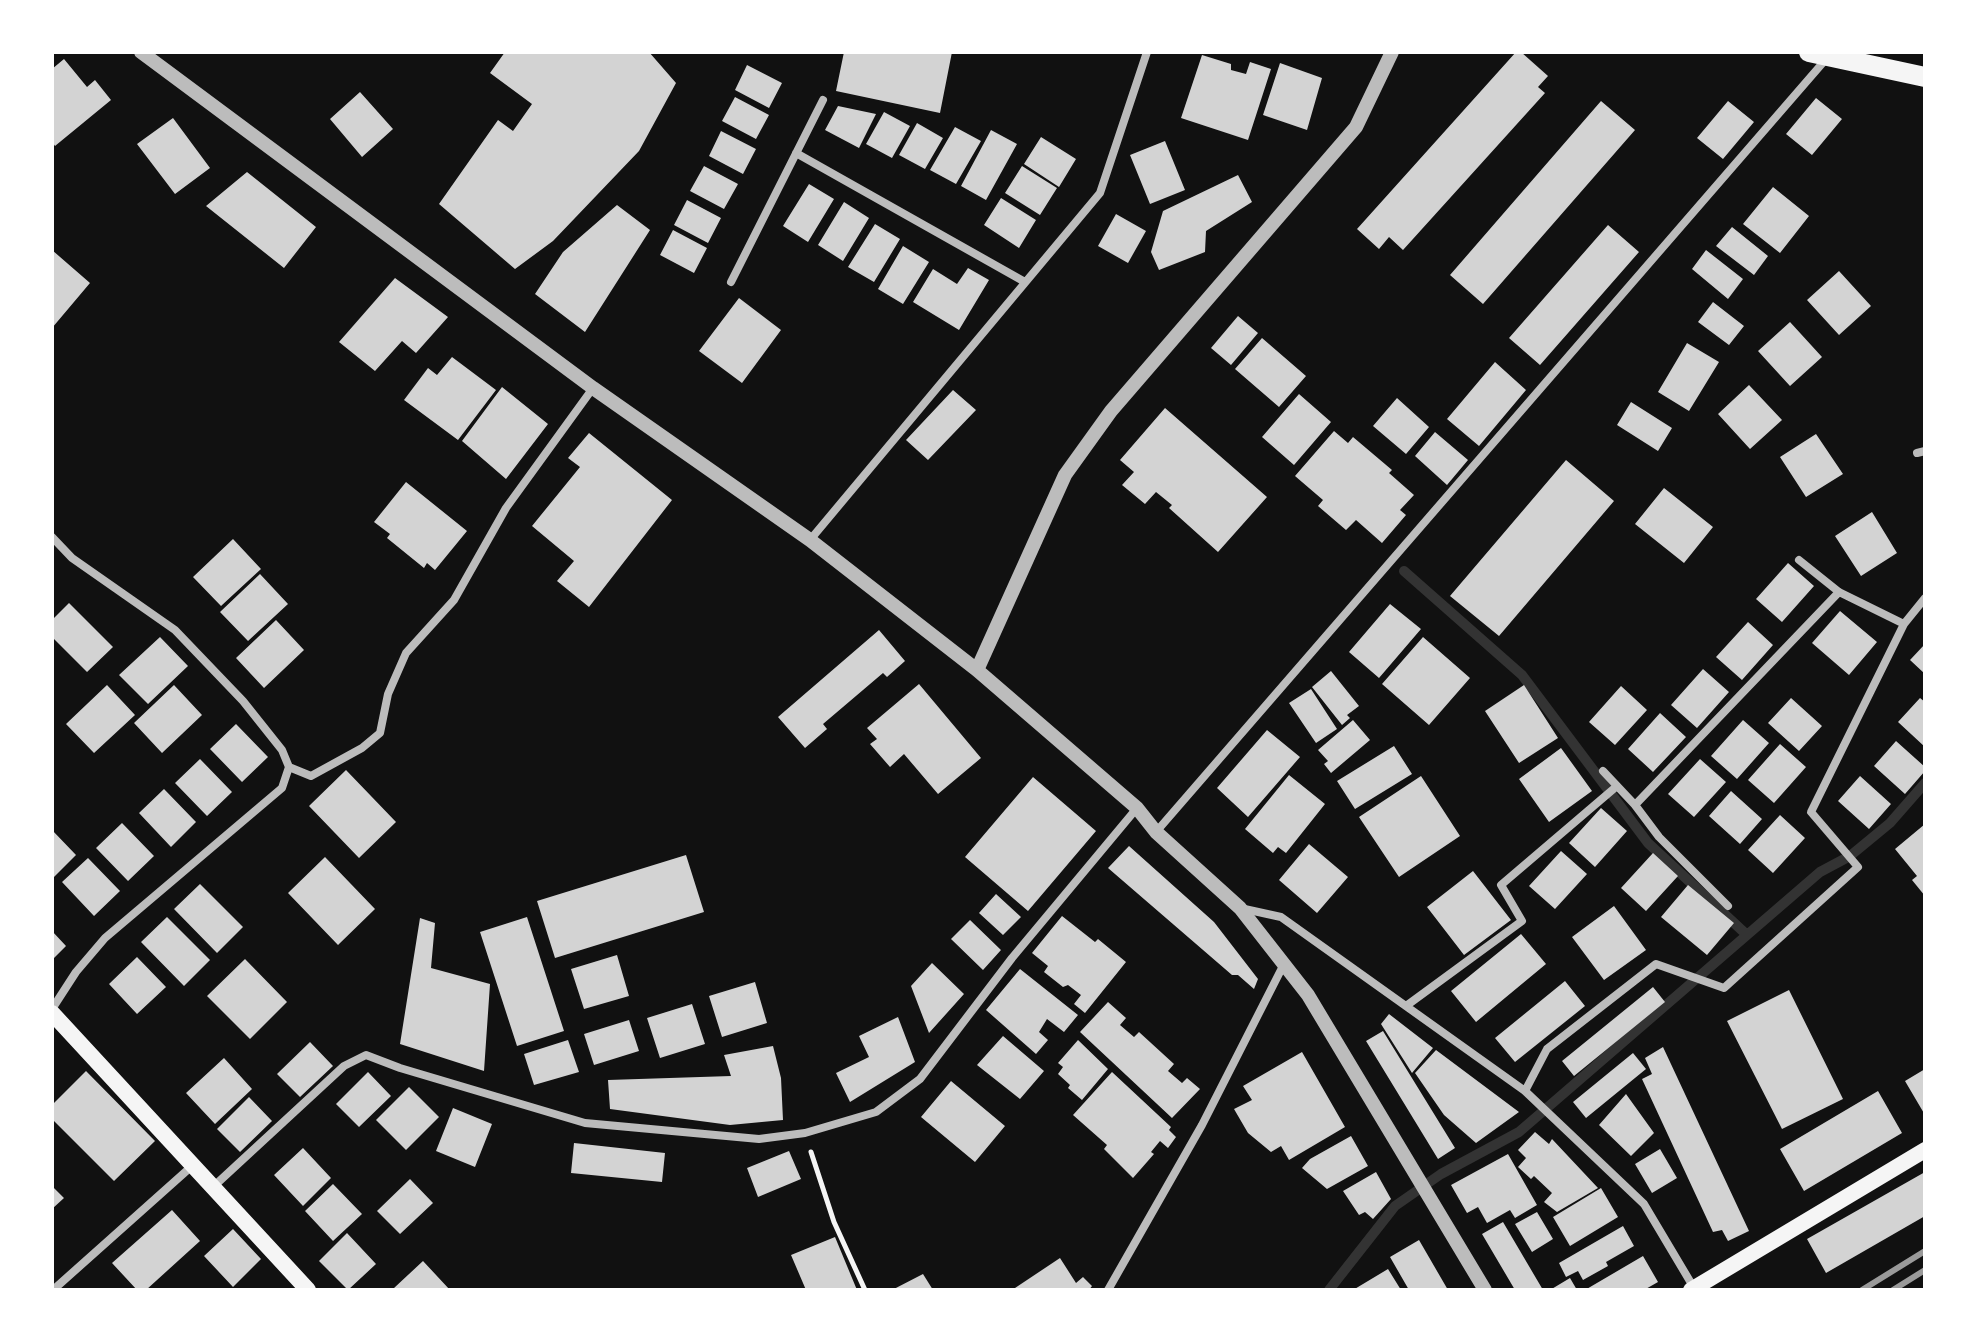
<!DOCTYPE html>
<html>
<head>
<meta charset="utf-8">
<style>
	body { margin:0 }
	#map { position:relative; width:1977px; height:1342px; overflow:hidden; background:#111; font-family:"Alegreya Sans",sans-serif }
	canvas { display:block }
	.frame { position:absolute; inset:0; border:54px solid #fff; pointer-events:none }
</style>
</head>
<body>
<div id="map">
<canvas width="1977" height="1342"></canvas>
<div class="frame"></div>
</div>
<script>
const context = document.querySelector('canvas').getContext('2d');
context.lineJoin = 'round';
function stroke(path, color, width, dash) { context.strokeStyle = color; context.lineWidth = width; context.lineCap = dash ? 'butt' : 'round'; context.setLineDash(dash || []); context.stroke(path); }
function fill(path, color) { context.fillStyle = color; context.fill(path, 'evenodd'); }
const stream = new Path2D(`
	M1747,935L1820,872L1850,856L1890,823L1925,783
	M1329,1290L1395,1206L1441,1174L1519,1132L1747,935L1648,843L1522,675L1404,571`);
const building = new Path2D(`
	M505,52H649L676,83L639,151L553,241L515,269L439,204L498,120L513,131L532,104L490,73Z
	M844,52H952L940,113L836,91Z
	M1516,52H1521L1548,76L1538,87L1545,93L1403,250L1389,237L1379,249L1357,229Z
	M1202,55L1231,64V70L1246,74L1250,62L1271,69L1248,140L1181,118Z
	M64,59L87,87L95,80L111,100L55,146L52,142V69Z
	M1280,63L1322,78L1307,130L1263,115Z
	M747,65L782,83L769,108L735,90Z
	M360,92L393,129L362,157L330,119Z
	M735,97L769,115L756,139L722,121Z
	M1816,98L1842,119L1812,155L1786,134Z
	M1601,101L1635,130L1483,304L1450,275Z
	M1728,101L1754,122L1723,159L1697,138Z
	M838,106L876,114L859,148L825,130Z
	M884,112L910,126L892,158L866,144Z
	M173,118L210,168L175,194L137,144Z
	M917,123L943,138L925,169L899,155Z
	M955,127L981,141L956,184L930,170Z
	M991,130L1017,144L986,200L961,186Z
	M721,131L756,149L743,174L709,156Z
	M1041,137L1076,159L1059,187L1024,164Z
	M1165,141L1185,190L1150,204L1130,155Z
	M704,166L738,184L724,209L690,191Z
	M1022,166L1057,188L1040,215L1005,193Z
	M247,172L316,227L284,268L206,206Z
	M1238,175L1252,202L1206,231L1205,252L1159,270L1151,252L1163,211Z
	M809,184L834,199L808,242L783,226Z
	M1773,187L1809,216L1780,253L1743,224Z
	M1001,198L1036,220L1019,248L984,225Z
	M687,200L721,218L708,243L674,225Z
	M844,202L869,218L843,261L818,245Z
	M617,205L650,230L585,332L535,294L563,252Z
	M1116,214L1146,231L1128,263L1098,246Z
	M875,224L900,239L874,282L848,267Z
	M1608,225L1639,252L1540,365L1509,338Z
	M1732,227L1768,256L1754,275L1716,246Z
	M673,230L707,248L694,273L660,255Z
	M903,246L929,262L903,304L878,289Z
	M52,250L90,283L52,328Z
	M1706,250L1743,279L1728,299L1692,269Z
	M968,268L989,280L959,330L913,302L933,269L957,284Z
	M1839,271L1871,306L1839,335L1807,300Z
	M395,278L448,317L416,353L402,341L375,371L339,342Z
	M739,298L781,330L742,383L699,351Z
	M1713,302L1744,326L1729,345L1698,322Z
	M1238,316L1258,333L1231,365L1211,348Z
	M1790,322L1822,357L1790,386L1758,351Z
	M1262,338L1306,376L1279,407L1235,369Z
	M1687,343L1719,362L1689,411L1658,392Z
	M452,357L496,390L458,440L404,400L428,368L437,375Z
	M1495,362L1526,390L1479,446L1447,419Z
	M1749,385L1782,420L1750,449L1718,414Z
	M502,387L548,424L506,479L462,441Z
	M953,390L976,410L928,460L906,440Z
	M1299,394L1331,422L1294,465L1262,437Z
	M1397,398L1429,427L1406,454L1373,426Z
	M1631,402L1672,428L1658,451L1617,425Z
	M1165,408L1267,497L1218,552L1169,508L1172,505L1156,492L1145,504L1122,485L1134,472L1120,460Z
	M1334,431L1348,443L1353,437L1392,470L1389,473L1414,495L1400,510L1406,515L1382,543L1356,520L1346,530L1318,506L1323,500L1295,476Z
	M1435,432L1468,460L1447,485L1415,456Z
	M589,433L672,500L589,607L557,581L574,561L532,526L580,467L568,458Z
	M1816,434L1843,474L1806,497L1780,457Z
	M1566,460L1614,501L1499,636L1450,596Z
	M406,482L467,531L435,570L427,563L424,568L387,538L390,534L374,522Z
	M1664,488L1713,527L1684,563L1635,524Z
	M1872,512L1897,553L1861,576L1835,536Z
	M233,539L261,569L221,606L193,577Z
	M1788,563L1814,586L1782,622L1756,599Z
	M260,574L288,604L248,641L220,612Z
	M69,603L113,647L87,672L52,637V620Z
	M1390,604L1421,629L1379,678L1349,652Z
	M1840,611L1877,642L1849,675L1812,643Z
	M276,620L304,650L264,688L236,658Z
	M1748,622L1773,645L1742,680L1716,657Z
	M879,630L905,661L887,677L883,673L823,724L827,729L805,748L778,717Z
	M160,637L188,666L148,704L119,675Z
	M1423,637L1470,678L1429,725L1382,684Z
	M1925,644V674L1910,660Z
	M1703,669L1729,692L1697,728L1671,705Z
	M1331,671L1359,706L1347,715L1350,718L1342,725L1312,687Z
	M919,684L981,758L938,794L904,754L890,767L870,744L877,739L867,728Z
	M107,685L135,715L94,753L66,724Z
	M174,685L202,715L162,753L134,723Z
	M1524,685L1558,738L1519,763L1485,711Z
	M1621,686L1647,710L1615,745L1589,722Z
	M1311,689L1337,729L1316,743L1289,703Z
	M1791,698L1822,726L1799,751L1768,723Z
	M1920,698L1925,702V747L1898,722Z
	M1660,713L1686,737L1653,772L1628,749Z
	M1353,720L1370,740L1331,773L1324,764L1328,761L1318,750Z
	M1743,720L1769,743L1737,779L1711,756Z
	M236,724L268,757L242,782L210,749Z
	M1267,730L1300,757L1248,817L1217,788Z
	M1896,741L1925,767V771L1905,794L1874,766Z
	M1780,744L1806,767L1774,803L1748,780Z
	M1394,746L1412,774L1355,809L1337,781Z
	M1561,748L1592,791L1549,822L1519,779Z
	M200,759L232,792L207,816L175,783Z
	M1700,759L1726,782L1694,817L1668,794Z
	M346,770L396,822L359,858L309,806Z
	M1289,775L1325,804L1286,853L1278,847L1273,853L1245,829Z
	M1421,776L1460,836L1399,877L1359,817Z
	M1860,776L1891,804L1869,829L1838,801Z
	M1033,777L1096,831L1028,911L965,857Z
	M164,789L196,822L171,847L139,813Z
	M1731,791L1762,819L1740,844L1709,816Z
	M1601,808L1627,831L1595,867L1569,843Z
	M1780,815L1805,838L1773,873L1748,850Z
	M122,823L154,856L128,881L96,848Z
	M1925,824V896L1912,880L1917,876L1895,849Z
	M52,830L76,855L52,879Z
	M1309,844L1348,877L1317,913L1279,880Z
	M1129,846L1214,922L1258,979L1254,989L1238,975H1232L1108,868Z
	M1561,851L1587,874L1555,909L1529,886Z
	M1653,853L1678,876L1646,911L1621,888Z
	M686,855L704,912L555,958L537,901Z
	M325,857L375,909L338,945L288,893Z
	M88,858L120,891L94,916L62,882Z
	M1473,871L1511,920L1464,955L1427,907Z
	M200,884L243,927L217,953L174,909Z
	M1688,885L1734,923L1707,955L1661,917Z
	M996,894L1021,917L1003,935L979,913Z
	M1614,906L1646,950L1604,980L1572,937Z
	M1062,916L1095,942L1098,939L1126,962L1085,1013L1074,1004L1081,995L1068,985L1063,987L1044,972L1048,966L1032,953Z
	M167,917L210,960L184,986L141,942Z
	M527,917L564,1031L517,1046L480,932Z
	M420,918L435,923L431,968L490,984L484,1071L400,1044Z
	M970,920L1001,950L983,970L951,939Z
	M52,931L66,946L52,960Z
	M1521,934L1546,964L1476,1022L1451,991Z
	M617,955L629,996L584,1009L571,969Z
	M137,957L166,987L137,1014L109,984Z
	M245,959L287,1002L250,1039L207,996Z
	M932,963L964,994L929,1033L911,986Z
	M1020,969L1078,1015L1064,1032L1047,1019L1039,1032L1048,1040L1036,1054L986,1010Z
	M1565,981L1585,1006L1515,1062L1495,1038Z
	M755,982L767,1023L722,1037L709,996Z
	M1653,987L1665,1002L1574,1076L1562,1061Z
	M1789,990L1843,1099L1782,1129L1727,1021Z
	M1108,1002L1126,1018L1120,1025L1134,1037L1139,1032L1174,1064L1168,1071L1182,1083L1187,1078L1200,1089L1172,1118L1080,1032Z
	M692,1004L705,1044L660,1058L647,1018Z
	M1389,1014L1433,1048L1412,1073L1381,1024Z
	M898,1017L915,1062L850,1102L836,1073L869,1057L859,1036Z
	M629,1020L639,1051L594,1065L584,1034Z
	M1383,1031L1455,1148L1438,1159L1366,1041Z
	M1003,1036L1044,1071L1020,1099L977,1065Z
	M568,1040L579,1072L534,1085L524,1054Z
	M1078,1040L1108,1069L1082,1100L1068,1088L1070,1085L1058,1074L1063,1067L1058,1063Z
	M310,1042L333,1066L300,1097L277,1074Z
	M773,1046L781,1078L783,1120L730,1125L610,1109L608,1080L731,1076L724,1055Z
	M1663,1047L1749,1231L1728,1241L1722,1230L1713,1232L1642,1079L1652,1074L1645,1058Z
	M1436,1050L1519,1112L1476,1143L1444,1115L1415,1073Z
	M1302,1052L1345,1127L1289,1160L1281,1146L1271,1152L1248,1133L1234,1109L1252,1100L1243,1086Z
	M1633,1053L1646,1069L1586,1118L1573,1102Z
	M224,1058L252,1089L215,1124L186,1093Z
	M1925,1069V1115L1905,1081Z
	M86,1071L155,1141L114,1181L52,1119V1105Z
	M368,1072L391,1096L359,1127L336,1104Z
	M1112,1072L1171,1127L1169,1130L1176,1137L1168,1148L1160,1141L1151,1152L1154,1154L1133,1178L1104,1149L1107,1145L1073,1115Z
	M951,1081L1005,1126L975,1162L921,1117Z
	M409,1087L439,1117L406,1150L376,1120Z
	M1878,1091L1902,1133L1804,1191L1780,1149Z
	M1626,1094L1654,1133L1631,1156L1599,1125Z
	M249,1097L272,1121L240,1152L217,1129Z
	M453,1108L492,1124L475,1167L436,1151Z
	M1535,1132L1549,1144L1552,1139L1598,1188L1557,1212L1544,1202L1552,1193L1534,1176L1531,1179L1518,1167L1526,1158L1518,1150Z
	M1351,1136L1368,1166L1327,1189L1302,1168L1310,1159Z
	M574,1143L665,1153L662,1182L571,1173Z
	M303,1148L331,1178L303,1206L274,1175Z
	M1660,1149L1677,1178L1652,1193L1635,1164Z
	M789,1151L801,1179L758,1197L747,1168Z
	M1508,1154L1537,1205L1515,1218L1510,1210L1487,1223L1478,1207L1467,1213L1451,1185Z
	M1376,1172L1391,1199L1373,1219L1365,1212L1359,1215L1343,1191Z
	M1925,1172V1216L1826,1273L1807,1239Z
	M410,1179L433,1203L400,1234L377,1211Z
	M333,1184L362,1214L333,1241L305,1211Z
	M52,1186L64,1198L52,1209Z
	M1601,1188L1618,1217L1570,1246L1553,1217Z
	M172,1210L200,1241L146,1290H137L112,1263Z
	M1537,1212L1553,1239L1532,1252L1515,1224Z
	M1503,1222L1543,1290H1515L1482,1234Z
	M1623,1226L1634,1246L1606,1262L1608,1266L1583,1280L1578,1271L1566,1277L1559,1263Z
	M233,1229L261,1259L233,1287L204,1256Z
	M347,1233L376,1264L348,1290L319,1261Z
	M835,1237L857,1290H806L791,1255Z
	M1419,1240L1448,1290H1409L1390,1257Z
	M1643,1256L1658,1282L1644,1290H1585Z
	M1060,1258L1076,1283L1083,1277L1092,1286L1089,1290H1012Z
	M423,1261L450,1290H396L394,1288Z
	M1388,1269L1401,1290H1353Z
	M923,1274L933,1290H892Z
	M1570,1278L1577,1290H1550Z`);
const path = new Path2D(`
	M811,1152L834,1222L865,1290`);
const minor = new Path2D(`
	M796,153L1025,282
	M731,282L823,100
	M1917,453L1925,451
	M52,537L72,558L175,630L243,701L282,750L289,767
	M810,540L1100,193L1147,52
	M1799,560L1839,592L1904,624
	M1603,771L1635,805L1659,837L1728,906
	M1635,805L1839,592
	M1156,832L1827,58
	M1240,908L1281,917L1525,1091L1644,1204L1694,1288
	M1406,1006L1522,921L1501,885L1617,786
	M52,1009L76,972L105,938L282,788L289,767L311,776L362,748L380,733L388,694L406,653L454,600L506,508L593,388
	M1525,1091L1547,1049L1656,964L1724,988L1858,867L1811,812L1904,624L1925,598
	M213,1187L344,1066L366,1055L400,1068L585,1123L759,1139L805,1133L876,1112L920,1079L1012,958L1137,808
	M53,1290L192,1166
	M1108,1290L1202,1125L1284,964`);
const tertiary = new Path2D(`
	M141,52L593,388L810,540L977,670L1137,808L1156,832L1240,908L1308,995L1485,1290
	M977,670L1065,475L1111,411L1356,127L1392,52`);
const secondary = new Path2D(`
	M52,1013L308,1290
	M1691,1290L1925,1150`);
const primary = new Path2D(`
	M1809,52L1925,77`);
const rail = new Path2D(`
	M1862,1290L1925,1251
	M1893,1290L1925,1270`);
stroke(stream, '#333', 10);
fill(building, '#d3d3d3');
stroke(path, '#f5f5f5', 5);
stroke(minor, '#bcbcbc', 8);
stroke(tertiary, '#bcbcbc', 14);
stroke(secondary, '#f5f5f5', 16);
stroke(primary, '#f5f5f5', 20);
stroke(rail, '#9a9a9a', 6);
</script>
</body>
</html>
